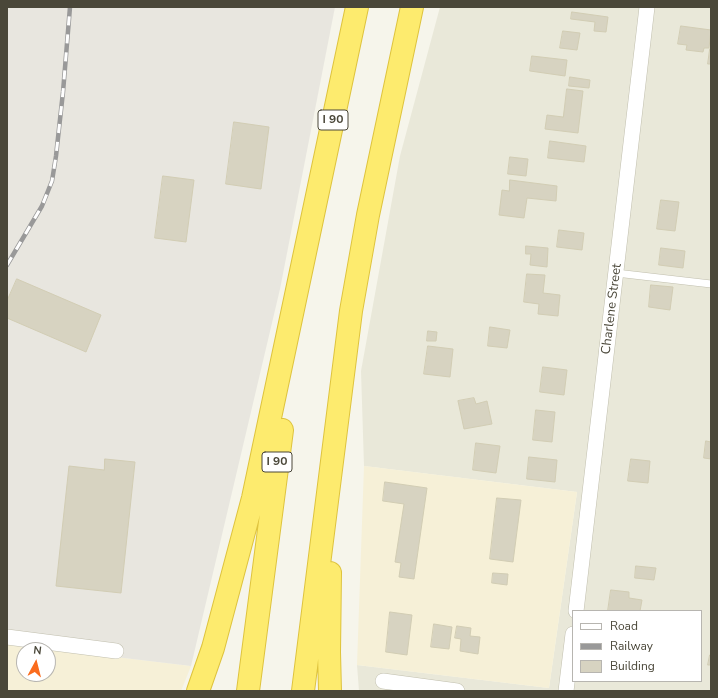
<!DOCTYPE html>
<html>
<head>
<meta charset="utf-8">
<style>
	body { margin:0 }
	#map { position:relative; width:718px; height:698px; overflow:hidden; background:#f6f5eb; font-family:"Nunito Sans",sans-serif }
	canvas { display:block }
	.frame { position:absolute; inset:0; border:8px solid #4a4739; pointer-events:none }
	.legend { position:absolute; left:572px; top:610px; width:130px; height:72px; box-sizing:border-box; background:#fff; border:1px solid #b7b5b0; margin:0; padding:5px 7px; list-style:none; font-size:12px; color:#4a4739 }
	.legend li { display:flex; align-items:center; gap:8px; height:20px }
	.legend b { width:20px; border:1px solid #b7b5b0 }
	.north { position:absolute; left:16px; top:642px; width:40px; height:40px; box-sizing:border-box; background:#fff; border:1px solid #b7b5b0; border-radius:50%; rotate:7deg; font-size:11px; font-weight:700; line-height:16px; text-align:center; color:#4a4739 }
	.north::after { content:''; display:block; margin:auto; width:14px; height:18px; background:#fa6c1e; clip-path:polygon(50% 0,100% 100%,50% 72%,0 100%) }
</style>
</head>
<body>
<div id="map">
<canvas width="718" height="698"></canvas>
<div class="frame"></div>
<ul class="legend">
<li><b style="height:5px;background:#fff"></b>Road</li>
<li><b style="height:5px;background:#999"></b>Railway</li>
<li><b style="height:11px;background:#d7d3c1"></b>Building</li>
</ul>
<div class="north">N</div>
</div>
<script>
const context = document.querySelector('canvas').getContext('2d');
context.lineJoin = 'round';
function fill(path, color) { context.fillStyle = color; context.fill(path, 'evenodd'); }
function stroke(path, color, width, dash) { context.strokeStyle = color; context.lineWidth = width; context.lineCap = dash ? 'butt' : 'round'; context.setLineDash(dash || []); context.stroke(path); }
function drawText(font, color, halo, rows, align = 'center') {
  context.font = font + ' "Nunito Sans",sans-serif'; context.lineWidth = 3; context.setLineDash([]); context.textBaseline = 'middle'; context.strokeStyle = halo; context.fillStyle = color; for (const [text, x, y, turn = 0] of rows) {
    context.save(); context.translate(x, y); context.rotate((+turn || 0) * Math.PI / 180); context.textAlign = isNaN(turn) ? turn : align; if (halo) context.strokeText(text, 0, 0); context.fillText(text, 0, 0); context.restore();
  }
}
const residential = new Path2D(`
	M440,7H711V691H359L357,665L549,688L577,492L364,466L361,371L400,156ZM573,611H701V681H573Z`);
const commercial = new Path2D(`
	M364,466L577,492L549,688L357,665Z
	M7,644L191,666L181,691H7ZM24,650H48V674H24Z`);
const industrial = new Path2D(`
	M7,7H335L280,289L191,666L7,644Z`);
const building = new Path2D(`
	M572,12L608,17L606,32L594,31L595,22L571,19Z
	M681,26L711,30L709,48H704L703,52L686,50L687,45L678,44Z
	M563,31L580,33L577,50L560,48Z
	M710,49L711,50V64H708Z
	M532,56L567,60L565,76L530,71Z
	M570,77L590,80L589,88L569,86Z
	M567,89L583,91L578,133L545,129L547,115L563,117Z
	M234,122L269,127L261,189L226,184Z
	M550,141L586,146L584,162L548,158Z
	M510,157L528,159L526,176L508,174Z
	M163,176L194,180L186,242L155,238Z
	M510,180L557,186L556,201L527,198L524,218L499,215L502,190L509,191Z
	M661,200L679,202L675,231L657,229Z
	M559,230L584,233L582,250L557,247Z
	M526,246L548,248L547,267L530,265L531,254H526Z
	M661,248L685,251L683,268L659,265Z
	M527,274L545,275L543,293L560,295L558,316L538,314L539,304L524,302Z
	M17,279L101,315L86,352L7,318V301Z
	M651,285L673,287L670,310L649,307Z
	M490,327L510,330L507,348L488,346Z
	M428,331L437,332L436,341H427Z
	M428,346L453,349L450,377L424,374Z
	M543,367L567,370L564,395L540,392Z
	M474,398L476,404L487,401L492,424L464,429L458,401Z
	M536,410L555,412L552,442L533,440Z
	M706,441L711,442V459L704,458Z
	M476,443L500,446L496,473L473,470Z
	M529,457L557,460L555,482L527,479Z
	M105,459L135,462L121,593L56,586L69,466L104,470Z
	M631,459L650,461L648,483L628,481Z
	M385,482L427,488L414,579L399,577L401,563L395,562L404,504L383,501Z
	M497,498L521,500L513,562L490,559Z
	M636,566L656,568L654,580L635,578Z
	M493,573L508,574L507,585L492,583Z
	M611,590L629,592V598L642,600L640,611H608Z
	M390,612L412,615L407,655L386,652Z
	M434,624L452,627L449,649L431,647Z
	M457,626L471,628L470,636L480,637L478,654L460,651L461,639L455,638Z
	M710,655H711V665H708Z`);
const lane = new Path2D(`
	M616,273L711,284`);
const street = new Path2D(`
	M576,611L647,7
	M7,637L116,651
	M383,681L457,691
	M566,691L573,634`);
const highway = new Path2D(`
	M330,573L329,652L330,691
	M198,691L213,648L253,498L357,7
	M248,691L282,430
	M303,691L351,311L368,215L412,7`);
const rail = new Path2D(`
	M7,265L42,206L52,181L56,156L63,92L70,7`);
const shields = [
	[333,120,30],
	[277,462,30]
];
const shieldNames = [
	["I 90",333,120],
	["I 90",277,462]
];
const streetNames = [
	["Charlene Street",612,309,-83]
];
fill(residential, '#e9e8d9');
fill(commercial, '#f6f0d7');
fill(industrial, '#e8e6df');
fill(building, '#d7d3c1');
stroke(building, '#d2cdb4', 1);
stroke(lane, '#c1bfae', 8);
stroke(street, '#c1bfae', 16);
stroke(highway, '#dec33d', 24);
stroke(lane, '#fff', 7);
stroke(street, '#fff', 15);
stroke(highway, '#fdeb6e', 22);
stroke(rail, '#999', 4.5);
stroke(rail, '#fff', 3, [9]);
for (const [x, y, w] of shields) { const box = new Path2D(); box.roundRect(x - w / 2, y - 10, w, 20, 3); context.fillStyle = '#fff'; context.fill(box); stroke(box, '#4a4739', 1); }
drawText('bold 12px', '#4a4739', null, shieldNames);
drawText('13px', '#4a4739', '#fff', streetNames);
</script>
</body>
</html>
